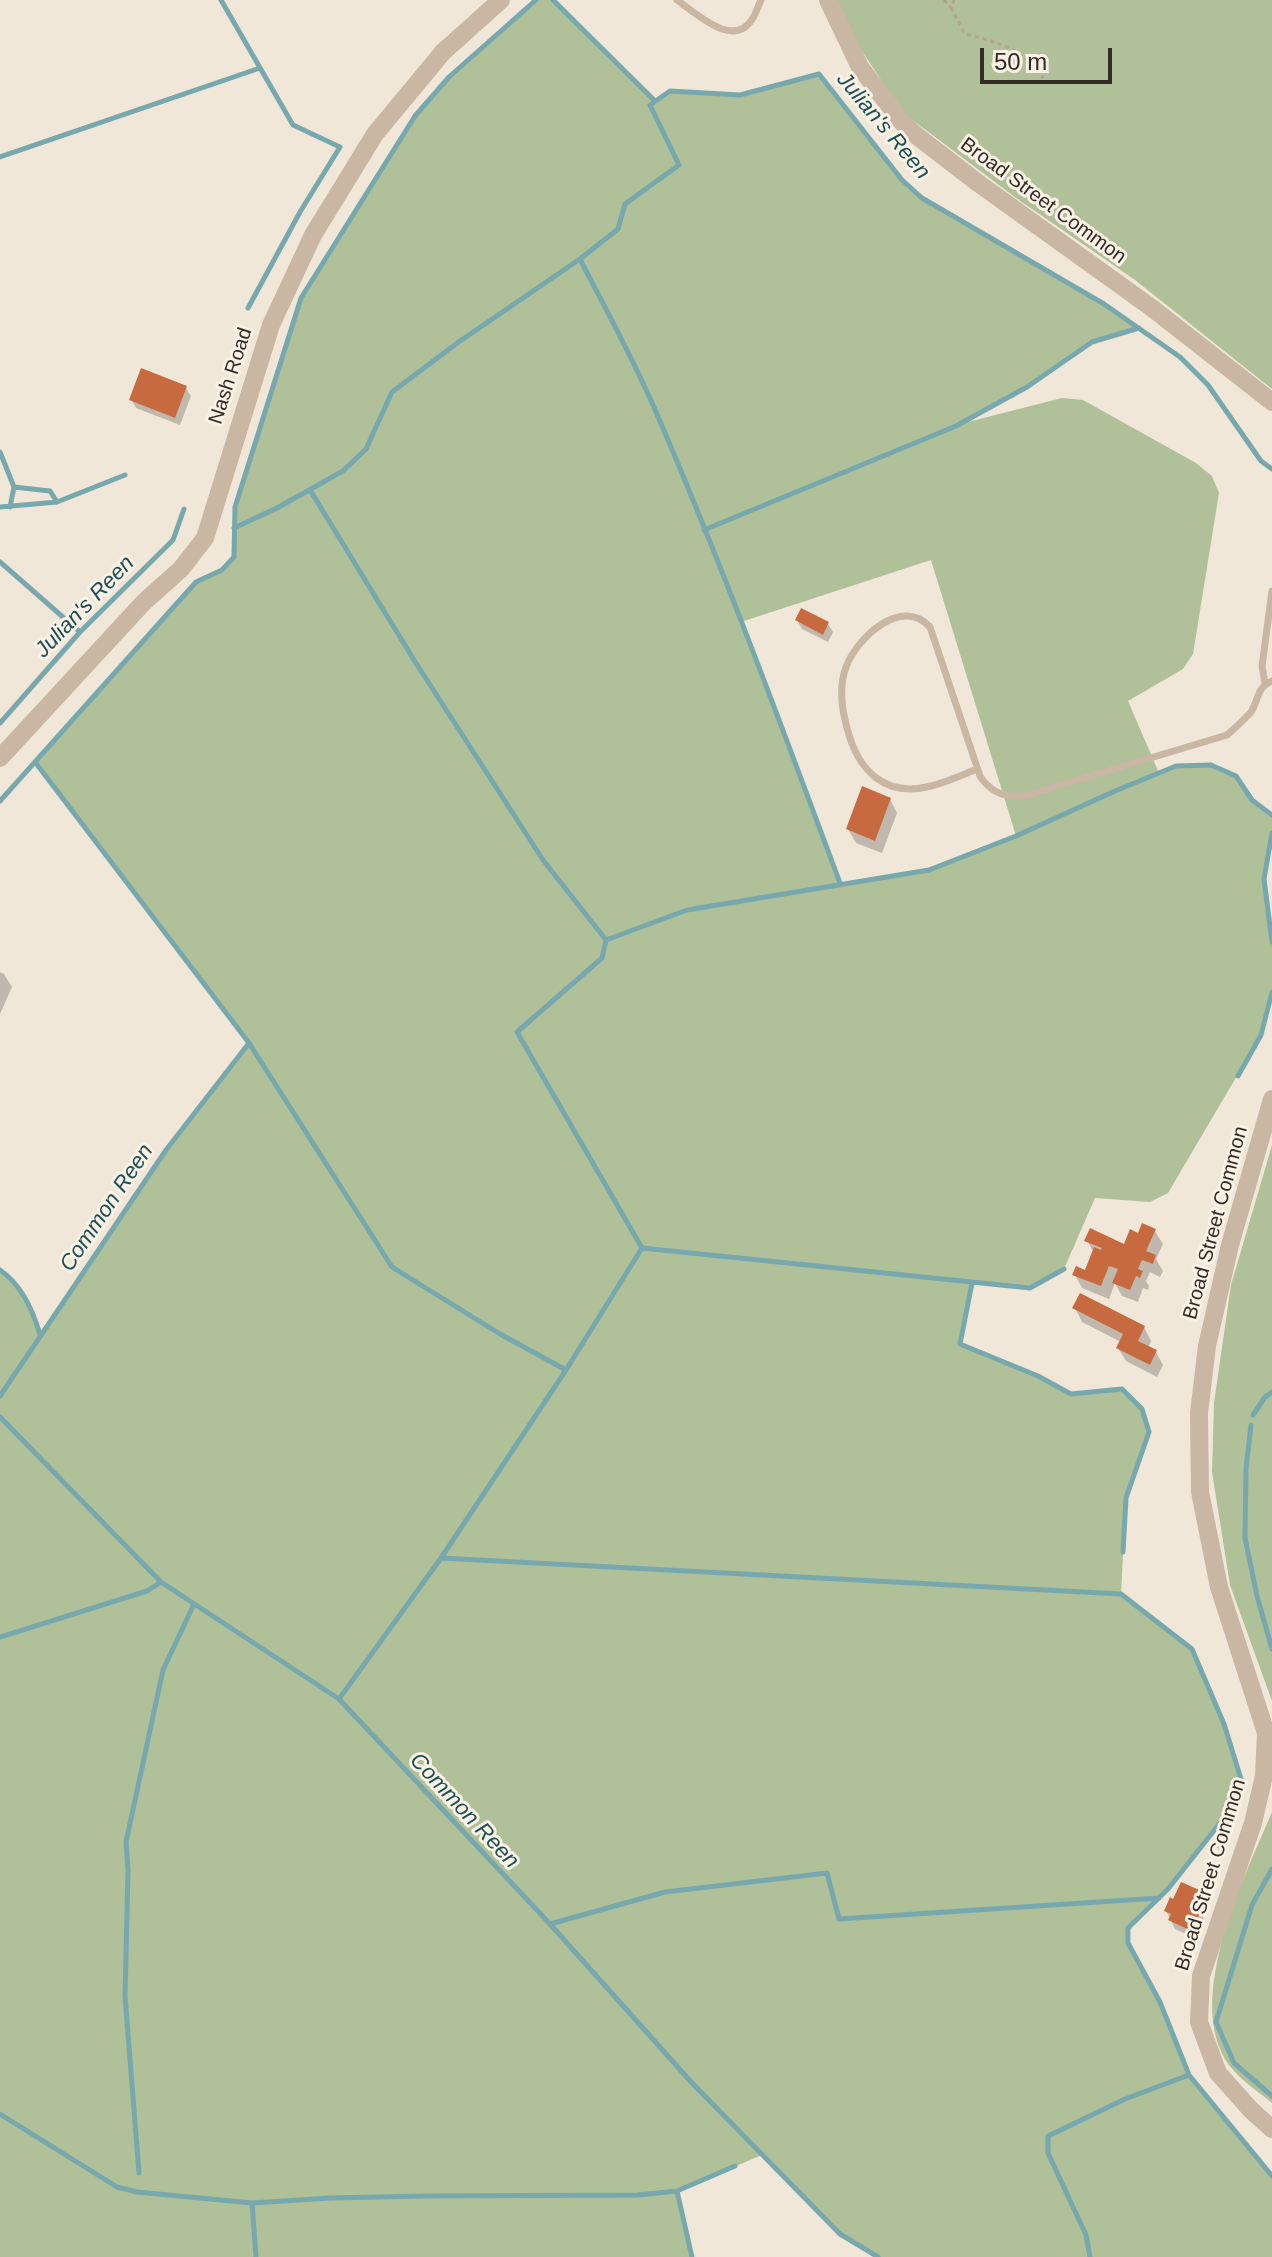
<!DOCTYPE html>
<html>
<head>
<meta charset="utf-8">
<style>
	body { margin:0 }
	#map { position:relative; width:1272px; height:2257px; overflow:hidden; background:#f1e7d8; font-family:Helvetica,sans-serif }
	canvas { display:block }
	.scale { position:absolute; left:980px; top:48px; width:132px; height:36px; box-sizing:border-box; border:4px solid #342b26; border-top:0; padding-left:10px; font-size:24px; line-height:28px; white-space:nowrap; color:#342b26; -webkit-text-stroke:6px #f9f1e4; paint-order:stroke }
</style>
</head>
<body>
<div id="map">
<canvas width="1272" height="2257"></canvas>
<div class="scale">50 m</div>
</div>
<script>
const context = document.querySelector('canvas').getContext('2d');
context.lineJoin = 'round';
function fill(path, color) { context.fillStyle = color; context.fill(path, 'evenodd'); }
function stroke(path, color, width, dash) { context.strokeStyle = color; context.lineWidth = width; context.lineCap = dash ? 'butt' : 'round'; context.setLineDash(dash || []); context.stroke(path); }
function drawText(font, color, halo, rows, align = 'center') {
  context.font = font + ' Helvetica,sans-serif'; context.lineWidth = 6; context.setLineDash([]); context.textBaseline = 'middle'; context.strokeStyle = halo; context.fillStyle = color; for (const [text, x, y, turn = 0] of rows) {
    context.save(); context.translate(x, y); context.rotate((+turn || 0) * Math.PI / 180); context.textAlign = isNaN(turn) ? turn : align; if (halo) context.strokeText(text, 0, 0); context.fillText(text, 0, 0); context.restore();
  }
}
const green = new Path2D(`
	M536,0H553L655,101L670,91L740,95L819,74L902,180L922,198L1104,304L1139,328L1092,342L1027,387L960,424L1062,398L1083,400L1196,463L1212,476L1219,493L1193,654L1183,669L1128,701L1159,773L1176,766L1211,765L1236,776L1252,800L1272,815V833L1264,879L1272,942V992L1261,1035L1168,1193L1150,1202L1095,1198L1064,1269L1030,1288L972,1283L961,1343L1038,1376L1071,1394L1122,1389L1142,1409L1149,1432L1126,1498L1121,1594L1192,1649L1224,1724L1241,1779L1220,1823L1168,1889L1128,1927V1943L1160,2003L1189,2075L1272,2176V2257H878L840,2234L762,2155L677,2191L692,2257H0V1270L10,1276L32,1309L41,1335L166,1150L249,1044L35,762L196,582L222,570L234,557L235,507L301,298L415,116L450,77ZM931,560L1016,836L929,870L840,883L741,622Z
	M835,0H1272V389L1135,280L1016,198L902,112L860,48Z
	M1272,1145V1701L1230,1585L1212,1472L1214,1403L1231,1285Z
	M1272,1812V2103C1260,2093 1245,2083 1234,2071C1178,2009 1245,1876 1272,1812Z`);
const shadow = new Path2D(`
	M186,388L191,396L180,425L136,408L131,399Z
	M797,620L828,624L833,632L828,642L802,629Z
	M890,799L897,813L882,853L856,843L848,829Z
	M0,972L4,974L12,987L0,1014Z
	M1155,1231L1163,1244L1156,1259L1163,1271L1160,1277L1150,1272L1146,1281L1149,1286L1148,1290L1143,1288L1138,1302L1122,1296L1115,1283L1109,1299L1082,1288L1075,1275L1086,1272L1094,1253L1087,1240L1125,1247L1139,1235Z
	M1075,1308L1144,1327L1151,1341L1148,1348L1156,1352L1163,1365L1157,1377L1126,1361L1118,1348L1121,1342L1082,1322Z
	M1230,1828L1232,1832L1224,1852L1217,1846Z
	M1203,1894L1208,1902L1202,1915L1205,1921L1197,1939L1175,1929L1166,1911Z`);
const stream = new Path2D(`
	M221,0L293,125L340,147L300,212L248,308
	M553,0L655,101
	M0,157L260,68
	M580,259C606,310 634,360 656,412C723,567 781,725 840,883
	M0,452L14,487L10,507
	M14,487L50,491L57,502
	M310,490L414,660L543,860L606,940L602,958L517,1032L642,1248L566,1370L441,1558L339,1699
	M0,507L57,502L125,475
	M234,528L277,508L343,471L366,449L392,392L460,341L580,259L618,229L625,204L679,165L650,105L670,91L740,95L819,74L902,180L922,198L1104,304L1180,357L1208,385L1261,461L1272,469
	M704,530L956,426L1027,387L1092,342L1139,328
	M0,562L80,632
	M0,723L80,632L173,540L184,509
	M35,762L249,1043L392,1267L500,1334L566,1370
	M0,801L196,582L222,570L234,557L235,507L301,298L415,116L449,77L536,0
	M1272,833L1264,879L1272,942
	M606,940L687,910L929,870L1016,836L1115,791L1176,766L1211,765L1236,776L1252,800L1272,815
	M1238,1076L1261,1035L1272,992
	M642,1248L1030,1288L1064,1269
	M0,1270C22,1285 33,1310 40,1335
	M972,1283L960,1344L1038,1376L1071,1394L1122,1389L1142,1409L1149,1432L1126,1498L1123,1552
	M0,1396L166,1150L249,1043
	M1253,1415L1265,1397L1272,1392
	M0,1417L161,1582L339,1699L550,1924L692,2083L840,2234L878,2257
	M1251,1425L1246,1468L1245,1538L1257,1596L1272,1649
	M441,1558L1121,1594L1192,1649L1224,1724L1241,1779L1220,1823L1168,1889L1128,1928V1943L1160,2002L1189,2075L1272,2176
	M0,1637L147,1591L161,1582
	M1272,1869L1252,1905L1216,2022L1234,2063L1272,2096
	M550,1924L665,1892L827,1873L839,1919L1159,1898
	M0,2114L117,2187L137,2192L252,2203L330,2198L426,2196L638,2195L677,2191L735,2166
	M139,2173L125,1996L128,1870L126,1842L163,1670L194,1604
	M677,2191L692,2257
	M252,2203L256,2257
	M1090,2257L1086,2235L1048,2153V2136L1125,2099L1189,2075`);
const building = new Path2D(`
	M141,368L187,386L175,418L129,400Z
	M801,608L829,622L823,635L795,620Z
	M862,786L891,798L875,841L846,829Z
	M1142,1223L1156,1229L1146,1251L1156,1255L1153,1264L1142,1260L1138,1269L1143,1271L1140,1278L1136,1276L1130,1290L1112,1283L1118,1269L1109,1266L1101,1286L1072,1275L1076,1266L1085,1270L1094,1247L1101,1250L1102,1248L1084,1241L1090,1228L1124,1244L1130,1229L1138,1233Z
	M1080,1293L1145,1326L1138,1341L1157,1350L1150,1365L1116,1348L1123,1334L1072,1308Z
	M1224,1824L1232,1827L1222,1850L1214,1846Z
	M1181,1882L1204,1892L1197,1908L1201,1910L1192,1931L1168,1920L1171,1914L1164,1911L1170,1897L1173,1899Z`);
const path = new Path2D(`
	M944,0L951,8
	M954,0L951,8L965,34C1000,43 1022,48 1043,78`);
const service = new Path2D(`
	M677,0C697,14 734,50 753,18C756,13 758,6 761,0
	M1265,684L1262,666L1272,591
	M977,769C962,775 947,782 931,786C885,798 858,771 847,728C842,710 839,686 846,667C857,638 901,596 930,627L980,776C990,792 1005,798 1024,796L1227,735C1235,728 1244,720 1251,712C1259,700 1256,688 1272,681`);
const tertiary = new Path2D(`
	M828,0L860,67L901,121L917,136L978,183L1152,308L1272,402
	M0,758L144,602L181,569L205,538L271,325L313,235L375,134L443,52L501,0
	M1272,1099L1230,1245L1207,1346L1199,1413L1200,1492L1219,1587L1266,1733L1264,1776L1253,1823L1201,1976L1199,2022L1218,2073L1251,2110L1272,2129`);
const streetNames = [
	["Broad Street Common",1043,201,36],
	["Nash Road",231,376,-72],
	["Broad Street Common",1216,1223,-75],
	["Broad Street Common",1211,1875,-73]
];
const waterNames = [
	["Julian's Reen",883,126,50],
	["Julian's Reen",85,607,-46],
	["Common Reen",107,1208,-56],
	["Common Reen",464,1811,47]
];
fill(green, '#b0c098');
fill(shadow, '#0003');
stroke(stream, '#77a8ae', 5);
fill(building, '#c76a40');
stroke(path, '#b5a18e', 3, [4, 4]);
stroke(service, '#c9b7a4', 7);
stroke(tertiary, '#c9b7a4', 18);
drawText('20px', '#342b26', '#f9f1e4', streetNames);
drawText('italic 22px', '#1b4e56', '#f9f1e4', waterNames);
</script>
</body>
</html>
